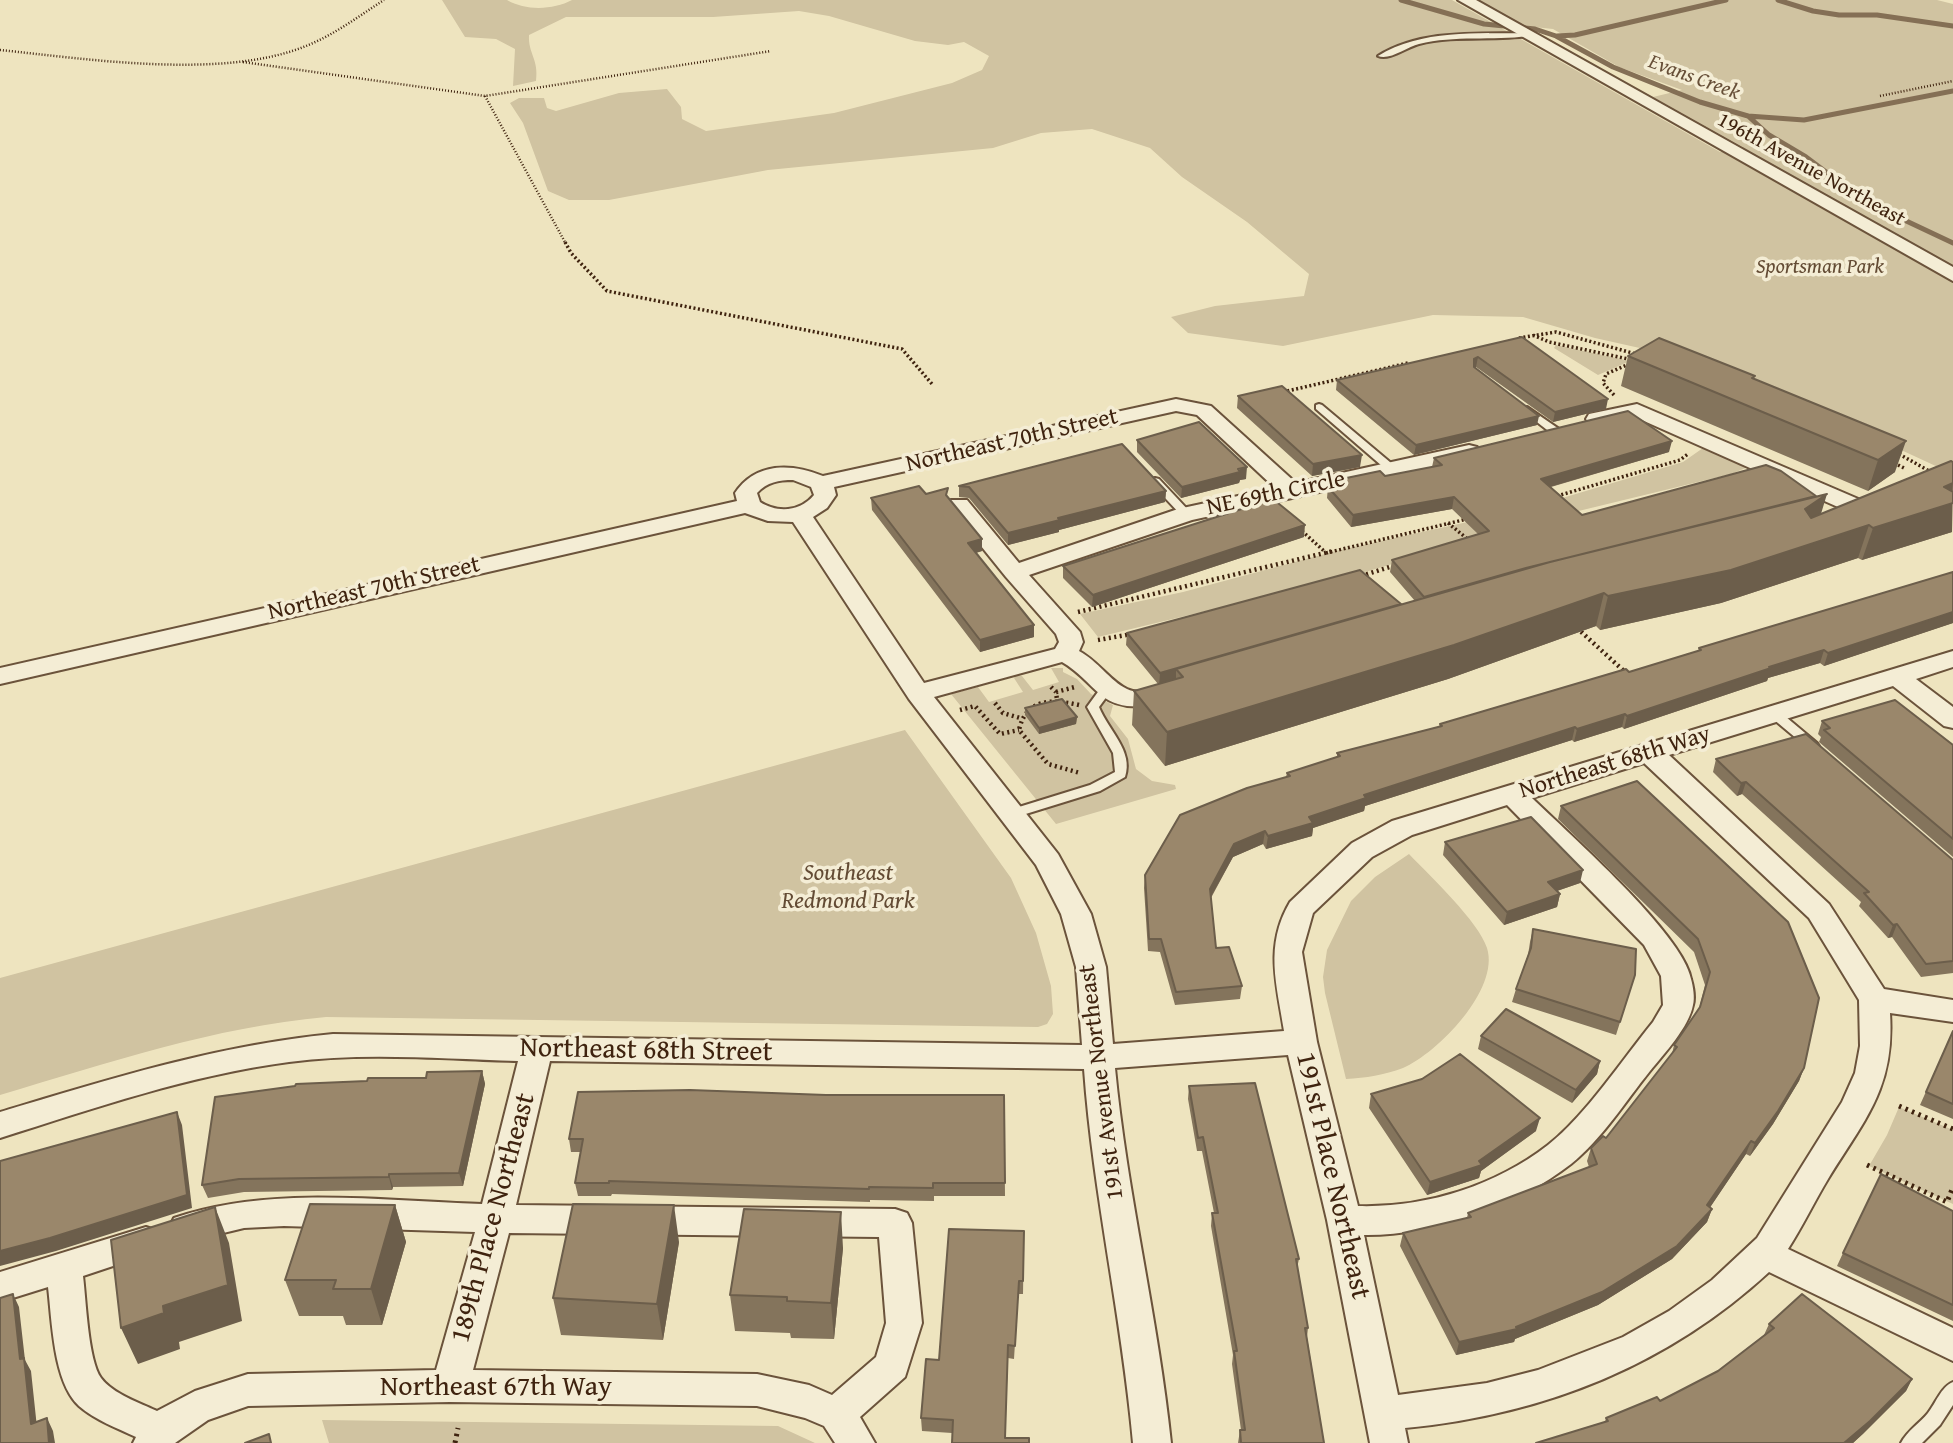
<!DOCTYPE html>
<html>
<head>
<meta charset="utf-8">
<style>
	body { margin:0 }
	canvas { display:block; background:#eee4bf }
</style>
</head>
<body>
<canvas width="1953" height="1443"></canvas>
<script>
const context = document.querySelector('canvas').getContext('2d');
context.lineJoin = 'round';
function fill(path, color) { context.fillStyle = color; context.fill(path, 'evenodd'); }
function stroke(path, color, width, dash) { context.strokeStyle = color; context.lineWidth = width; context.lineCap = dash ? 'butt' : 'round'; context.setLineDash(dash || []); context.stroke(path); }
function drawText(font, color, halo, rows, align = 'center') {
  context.font = font + ' "Gentium Book Plus",serif'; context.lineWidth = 7; context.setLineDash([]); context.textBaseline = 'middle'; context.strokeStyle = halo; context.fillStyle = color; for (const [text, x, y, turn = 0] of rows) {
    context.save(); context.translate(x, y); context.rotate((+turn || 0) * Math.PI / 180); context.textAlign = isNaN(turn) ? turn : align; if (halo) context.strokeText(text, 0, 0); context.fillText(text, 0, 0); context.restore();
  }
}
const green = new Path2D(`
	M442,0H507C526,11 553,10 572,0H1452L1720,152L1743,147L1653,97L1682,90L1619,67L1553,29L1524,26L1478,0H1937L1953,4V474L1860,431L1671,355L1595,338L1523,317L1433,315L1283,346L1188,333L1171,317L1215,306L1304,296L1309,274L1247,222L1182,177L1150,148L1092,129L1041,133L993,148L768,170L609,200H569L548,191L523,123L510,103L519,98H544L547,108L556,111L619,93L667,89L681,107L682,119L706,131L834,113L952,83L982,70L989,56L964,42L948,45L915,41L829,16L799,11L713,17H566L529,35C528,54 539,59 536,81L513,86L515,49L496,39L465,37Z
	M1556,345L1630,361L1598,375L1554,348Z
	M1703,448L1748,467L1731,474L1558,516L1351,576L1098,637L1080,614L1183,592L1336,551L1522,510L1683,462Z
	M1051,668H1063V672L1077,679L1091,694L1113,705L1110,716L1128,739L1136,769L1152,781L1175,785L1176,789L1056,824L951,694L978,687L989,702L1023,692L1014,678L1016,675L1022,676L1033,690L1059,682Z
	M905,730L1011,878L1036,933L1051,986L1053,1014L1047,1024L1038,1027L326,1017C214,1027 108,1063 0,1095V978Z
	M1409,854C1430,876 1479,922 1487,948C1500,989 1438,1053 1403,1068C1384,1075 1366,1078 1346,1079L1325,993L1323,977L1327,950L1351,901L1375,877Z
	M1899,1107L1953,1130V1204L1869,1166L1887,1135Z
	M322,1420L778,1426L815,1443H329Z`);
const stream = new Path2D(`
	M1401,0L1484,24L1535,29L1556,36L1613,67L1700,102L1748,116L1769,135L1806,157L1866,202L1953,243
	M1778,0L1813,11L1839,15H1877L1953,26
	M1557,36L1575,35L1726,0
	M1748,116L1804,120L1953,91`);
const pathFar3 = new Path2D(`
	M0,50C88,59 223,80 306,46C334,35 359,16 384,0
	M243,62L485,96L771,51
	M485,96L566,244
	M1880,96L1953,81`);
const pathFar2 = new Path2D(`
	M565,242L571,253L607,291L902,349L932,384
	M1533,335L1549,342L1633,360
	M1519,338L1556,332L1636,354
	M1283,392L1408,363
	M1614,395L1603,383L1606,374L1629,364
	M1899,454L1931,472
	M1894,463L1904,468
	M1557,496L1680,460L1688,454
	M1448,523L1470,541
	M1302,531L1324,551
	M1326,553L1467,519`);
const pathFar1 = new Path2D(`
	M1361,576L1396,565
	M1078,612L1333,551
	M1577,628L1625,672
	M1098,640L1132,634
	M1051,687L1056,692L1057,700
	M1056,692L1075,687
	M995,703L1003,713L1020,718
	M1079,705C1052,699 1026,698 1019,730L1048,764L1080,773
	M960,710L975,706L1000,734L1019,730`);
const path = new Path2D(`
	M1899,1106L1953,1129
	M1867,1165L1947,1202L1953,1187
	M455,1443L458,1428`);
const service = new Path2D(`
	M1526,33L1528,34V36C1492,41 1455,35 1419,44C1407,47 1389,61 1378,56C1421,29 1477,34 1526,33Z
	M1319,404L1322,405L1397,468V472H1389L1316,409V405Z
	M1527,407L1559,429V433H1551L1524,412L1522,410Z
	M1155,478L1159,479L1190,512L1191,514L1190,516H1182L1151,483V479Z
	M1107,684L1113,688L1099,707C1108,730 1134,751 1125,777L1100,791L1016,817H1006L1005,814L1006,811L1090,785L1115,772L1113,753L1087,707L1103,685Z
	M1776,711L1780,712L1817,743L1819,746L1817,749H1809L1772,718L1770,715L1772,712Z
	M1953,1382V1405L1940,1425L1922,1443H1901C1907,1431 1920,1423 1928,1413C1936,1403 1941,1387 1953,1382Z`);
const minor = new Path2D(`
	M1458,0H1476L1953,267V281Z
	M1176,399L1211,406L1296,483L1469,445L1477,447L1480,452L1477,457L1469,459L1192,520L1029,575L1080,632L1083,642L1079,651C1098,661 1110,681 1127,689C1143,697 1161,684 1177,688L1181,694L1177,700C1152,706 1123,713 1101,695C1088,684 1078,671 1062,662L934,697L1058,854L1091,914L1106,967L1113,1044L1284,1031C1277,985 1264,946 1290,902L1352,843L1392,821L1953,651V667L1916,679L1953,707V728L1944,726L1893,686L1669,755L1829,904L1884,989L1953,1000V1022L1890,1013C1895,1088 1865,1119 1828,1179C1814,1202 1803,1226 1788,1249L1953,1328V1361L1769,1272C1667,1366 1542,1415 1405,1428L1408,1443H1370L1327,1220L1288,1055L1115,1068C1127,1194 1158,1317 1171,1443H1133C1122,1317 1093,1194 1084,1069L550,1061L516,1205L895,1209L907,1213L912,1223L922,1323L905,1377L860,1417L875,1443H835L824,1426L805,1418L757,1406L450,1402L248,1406L208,1420L175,1443H133L136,1437C117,1428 95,1420 79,1406C53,1382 52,1320 48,1287L0,1302V1272L146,1227L158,1231L163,1241L158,1251L83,1276C86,1299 88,1360 101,1378C113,1394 140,1403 157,1411L195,1391L248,1374L436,1370L475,1232L284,1226L244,1228L186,1242L174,1238L169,1228L174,1218C270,1185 382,1201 482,1204L518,1061C443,1059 364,1052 289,1062C190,1075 95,1108 0,1138V1112C110,1079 218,1045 333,1034L1082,1045L1076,967L1061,914L1036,865L909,699L793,522L768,521L745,513L0,684V668L737,501L735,493C756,462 791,463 823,476ZM1176,411L1197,415L1275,488L1178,509L1019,563L967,500H951L948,505L1006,577L1056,634L1059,642L1055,649L924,683L813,517L827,508L836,495L834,487ZM793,480L811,487L814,495C800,512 777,513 760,502L757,493C767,482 779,480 793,480ZM1644,763L1809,918L1859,1000L1860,1046L1855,1073L1842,1102L1757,1238L1712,1280L1669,1311L1623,1337L1538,1370L1487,1383L1398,1395L1364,1235C1433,1236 1517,1206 1571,1164C1602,1139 1625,1102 1650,1071C1664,1054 1689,1027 1693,1005C1695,998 1693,986 1691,979C1683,934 1568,833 1532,798ZM1507,805L1644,945L1661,976L1663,1005L1653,1022C1622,1060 1586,1115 1548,1145C1495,1186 1425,1208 1358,1206L1317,1042L1302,952L1313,913L1372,857L1412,835ZM509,1233L879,1237L886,1323L876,1357L832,1395L809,1385L757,1374L473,1370Z
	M1637,404L1863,501L1866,506L1863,511H1847L1635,417L1597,425L1589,424L1586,419L1589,414Z`);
const wall = new Path2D(`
	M1522,337L1606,409L1553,422L1476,367H1475L1537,425L1414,455L1336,390L1337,380Z
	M1628,356L1755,376L1754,379L1895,472L1868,491L1621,386Z
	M1238,396L1360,467L1312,476L1237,408Z
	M1137,440L1246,479L1240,480L1239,483L1181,498L1137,452Z
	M1669,452L1551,487L1582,515L1821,514L1952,532L1862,560L1858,558L1721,603L1600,630L1596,626L1448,679L1165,766L1132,725L1134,691L1158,684L1126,645L1127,633L1401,605L1415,601L1390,572L1392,560L1478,534L1452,509L1351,527L1327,498L1328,487L1331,486L1332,481L1385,476L1432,467L1434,458Z
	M959,486L1166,491L1165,502L1059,530V532L1008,545L969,498L959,497Z
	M926,494L948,497L982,551L976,553L1034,637L980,652L872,510L871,498Z
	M1304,537L1092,607L1063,578V566Z
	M1953,572V623L1824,666L1820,663L1768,678L1767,681L1624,729L1622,727L1574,742L1572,740L1365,806L1364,811L1313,828L1312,836L1266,849L1263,844L1233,857L1211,898L1216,948L1242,986L1240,999L1175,1005L1160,952L1148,951L1144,888L1145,875L1286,777L1287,773L1337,757V753L1439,727L1440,724L1629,672L1698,651L1699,648Z
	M1025,708L1077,717L1076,724L1039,734L1025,715Z
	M1822,721L1953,745V857L1819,742L1821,737L1818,734Z
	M1716,759L1953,860V973L1921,977L1892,937L1888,938L1859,906L1861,902L1742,794L1737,796L1713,772Z
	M1637,781L1804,1068L1799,1081L1773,1124L1750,1156L1746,1154L1710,1207L1712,1209L1707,1222L1672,1259L1598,1305L1515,1339L1514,1342L1456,1355L1400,1246L1403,1233L1467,1218L1468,1213L1589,1167L1587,1161L1591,1148L1606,1138L1672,1054L1674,1045L1699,1009L1705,985L1694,952L1558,819L1561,806Z
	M1445,842L1580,883L1557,891L1560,894L1557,907L1504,925L1443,855Z
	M1533,929L1635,975L1616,1035L1512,1002L1516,989L1528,955L1530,942Z
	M1953,1031V1119L1920,1105Z
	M1481,1036L1600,1061L1597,1074L1572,1103L1478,1049Z
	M482,1071L485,1084L463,1186L393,1187L392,1190L244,1192L208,1198L202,1185L367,1081L426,1078Z
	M1189,1086L1299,1259L1297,1268L1308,1328L1307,1337L1324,1443H1238L1240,1430H1241L1232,1364L1233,1355L1211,1226L1212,1213H1214L1202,1151H1197L1188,1099Z
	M1371,1094L1536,1131L1481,1171L1479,1178L1427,1195L1369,1108Z
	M826,1095H1004L1005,1196H934V1201L870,1200V1202L612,1194L611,1196H578L575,1183L581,1152H571L569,1139Z
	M395,1205L406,1242L382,1325H346L343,1316H299L285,1280Z
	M1953,1211V1321L1837,1266L1843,1253Z
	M1024,1231L1023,1294H1018L1014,1359L1008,1358L1005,1438L1029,1443L952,1433L922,1431L921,1418Z
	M679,1242L663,1340L561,1335L553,1298Z
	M843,1248L834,1339L791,1338L790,1333L735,1331L730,1295Z
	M1769,1324L1912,1379L1906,1391L1853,1443H1536L1605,1422L1606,1418L1660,1401L1718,1371L1764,1335Z`);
const shadedWall = new Path2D(`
	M1478,357L1476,367L1472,368L1474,359Z
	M1608,399L1606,409L1553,422L1555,412Z
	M1539,416L1537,425L1414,455L1416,445Z
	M1672,441L1669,452L1539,490L1541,479Z
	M1906,441L1895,472L1868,491L1878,460Z
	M1362,455L1360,467L1312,476L1313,464Z
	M1247,467L1246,479L1240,480L1239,483L1181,498L1182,487Z
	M1953,483L1952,532L1862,560L1873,528L1944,487Z
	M1166,491L1165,502L1059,530V532L1008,545V533L1058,518Z
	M1827,494L1817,527L1523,580L1814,503Z
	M1454,497L1452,509L1351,527L1353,515Z
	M1305,525L1304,537L1092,607L1093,595Z
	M1869,525L1858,558L1721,603L1600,630L1608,596Z
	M982,539V551L968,555V543Z
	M1604,593L1596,626L1448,679L1165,766L1167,732Z
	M1401,604L1176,669V681L1159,686L1160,673Z
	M1953,612V623L1824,666L1828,653Z
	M1034,625V637L980,652V640Z
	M1824,650L1820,663L1768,678L1767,681L1624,729L1627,716L1769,667Z
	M1625,714L1622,727L1574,742L1577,729Z
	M1077,717L1076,724L1039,734V728Z
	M1575,727L1572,740L1365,806L1364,811L1313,828L1312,836L1266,849L1268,836L1309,817L1364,795Z
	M1746,782L1742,794L1737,796L1741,783Z
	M1265,831L1263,844L1233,857L1208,902L1210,889L1234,844Z
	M1583,870L1580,883L1545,895L1548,882Z
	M1560,894L1557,907L1504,925L1507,912Z
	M1897,924L1892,937L1888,938L1893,925Z
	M1600,1061L1597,1074L1572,1103L1576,1090Z
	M1804,1068L1799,1081L1773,1124L1750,1156L1755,1143Z
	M482,1071L485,1084L463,1186L459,1173Z
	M177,1112L182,1125L192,1208L56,1251L0,1266V1251Z
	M1540,1118L1536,1131L1481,1171L1479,1178L1427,1195L1430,1182L1479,1161Z
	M1751,1141L1746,1154L1703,1218L1707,1205Z
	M389,1174L393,1187L392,1190L389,1177Z
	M395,1205L406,1242L382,1325L371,1289Z
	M674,1205L679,1242L663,1340L657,1304Z
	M215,1207L229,1243L242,1321L179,1342L180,1349L138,1364L121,1328L163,1306Z
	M1712,1209L1707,1222L1672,1259L1598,1305L1515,1339L1514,1342L1456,1355L1459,1342L1516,1327Z
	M841,1212L843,1248L834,1339L831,1303Z
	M13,1294L19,1307L25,1360L31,1371L38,1437L31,1424L20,1359Z
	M1912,1379L1906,1391L1863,1434L1853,1443H1844Z
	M47,1418L53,1431L55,1443H49Z`);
const building = new Path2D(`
	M1522,337L1608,399L1555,412L1478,357L1474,359V367L1539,416L1416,445L1337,380Z
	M1659,338L1755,376L1752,378L1906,441L1878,460L1628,356Z
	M1282,386L1362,455L1313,464L1238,396Z
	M1628,411L1672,441L1541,479L1582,515L1766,465L1781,471L1816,496L1526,568L1424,597L1392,560L1489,531L1454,497L1353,515L1328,487L1336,485L1332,481L1380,471L1385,476L1442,465L1434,458Z
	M1199,422L1247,467L1238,469L1240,472L1182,487L1137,440Z
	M1122,444L1166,491L1058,518L1060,520L1008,533L969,487L959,486Z
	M1951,461L1953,462V483L1944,487L1953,492V503L1873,528L1869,525L1731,570L1608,596L1604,593L1454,645L1167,732L1134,691L1183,677L1176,669L1550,562L1827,494L1805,509L1811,518Z
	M919,486L926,494L948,488L946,495L982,539L968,543L1034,625L980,640L871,498Z
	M1273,499L1305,525L1093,595L1063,566Z
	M1360,570L1401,604L1160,673L1127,633Z
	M1953,572V612L1828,653L1824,650L1769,667L1771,668L1627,716L1625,714L1577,729L1575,727L1364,795L1366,798L1309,817L1313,823L1268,836L1265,831L1234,844L1210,889L1216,948L1229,947L1242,986L1176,992L1161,939H1149L1145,875L1180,815L1247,788L1290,776L1287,773L1340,756L1337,753L1442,726L1440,724L1626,669L1629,672L1701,650L1699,648Z
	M1062,699L1077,717L1039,728L1025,708Z
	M1895,700L1953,745V839L1824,730L1830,728L1822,721Z
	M1806,734L1953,860V961L1926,964L1897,924L1893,925L1864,893L1869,892L1746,782L1741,783L1716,759Z
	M1637,781L1788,922L1819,998L1804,1068L1778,1111L1755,1143L1751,1141L1707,1205L1712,1209L1677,1246L1602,1292L1516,1327L1517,1329L1459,1342L1403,1233L1471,1217L1468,1213L1597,1164L1591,1148L1603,1136L1606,1138L1677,1047L1674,1045L1700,1007L1710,972L1698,939L1561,806Z
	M1531,817L1583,870L1548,882L1560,894L1507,912L1445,842Z
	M1533,929L1636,949L1635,975L1620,1022L1516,989L1531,948Z
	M1506,1009L1600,1061L1576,1090L1481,1036Z
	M1953,1031V1104L1926,1092Z
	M1460,1054L1540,1118L1479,1161L1482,1165L1430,1182L1371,1094L1422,1079Z
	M482,1071L459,1173L389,1174V1177L239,1179L202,1185L215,1097L295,1086L296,1084L367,1081L368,1078H426L427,1072Z
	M1255,1083L1299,1259H1296L1308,1328H1305L1324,1443H1241L1240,1430H1245L1234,1351H1237L1212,1213H1218L1203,1137L1198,1138L1189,1086Z
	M690,1090L826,1095H1004L1005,1183H933V1188L869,1187V1189L609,1181V1183H575L583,1139H569L578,1092Z
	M177,1112L187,1195L50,1238L0,1251V1161Z
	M1881,1174L1953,1211V1305L1843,1253Z
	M310,1204L395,1205L371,1289H333L336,1280H285Z
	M573,1204L674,1205L657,1304L553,1298Z
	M215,1207L228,1285L163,1306L164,1313L121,1328L111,1240Z
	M744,1209L841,1212L831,1303L787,1301V1297L730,1295Z
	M949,1229L1024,1231L1023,1281H1019L1015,1346L1008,1345L1005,1438H1029V1443H952L953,1420L921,1418L926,1359L939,1360Z
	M13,1294L20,1359L24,1358L31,1424L47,1418L49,1443H0V1298Z
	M1802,1294L1912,1379L1870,1421L1844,1443H1536L1608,1421L1606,1418L1657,1397L1660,1401L1718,1371L1774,1328L1769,1324Z
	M269,1434L271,1443H245Z`);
const farWaternames = [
	["Evans Creek",1694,78,20]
];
const farStreetnames = [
	["196th Avenue Northeast",1811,170,29]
];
const farParknames = [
	["Sportsman Park",1820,268]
];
const streetNames = [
	["Northeast 70th Street",1012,441,-13],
	["NE 69th Circle",1276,494,-12],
	["Northeast 70th Street",374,589,-13],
	["Northeast 68th Way",1615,763,-17],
	["191st Avenue Northeast",1102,1082,-97]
];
const parkNames = [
	["Southeast",848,874],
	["Redmond Park",848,902]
];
const nearStreetnames = [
	["Northeast 68th Street",646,1051,1],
	["191st Place Northeast",1332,1176,77],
	["189th Place Northeast",494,1218,-75],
	["Northeast 67th Way",496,1388]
];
fill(green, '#d0c3a1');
stroke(stream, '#846f55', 5);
stroke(service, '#6b533b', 4);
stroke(minor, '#6b533b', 4);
stroke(pathFar3, '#3f230f', 2.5, [1, 2]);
stroke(pathFar2, '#3f230f', 3.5, [2, 2.5]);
stroke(pathFar1, '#3f230f', 4.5, [2, 3.5]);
stroke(path, '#3f230f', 5, [2.5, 4.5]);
fill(service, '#f4edd5');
fill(minor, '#f4edd5');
fill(wall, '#84745c');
fill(shadedWall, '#6c5e4b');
fill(building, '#9a876b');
stroke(building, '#6c5e4b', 2);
drawText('italic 21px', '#674f38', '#f4edd5', farWaternames);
drawText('21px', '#3f230f', '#f4edd5', farStreetnames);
drawText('italic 21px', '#634b34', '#f4edd5', farParknames);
drawText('24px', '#3f230f', '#f4edd5', streetNames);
drawText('italic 24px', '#634b34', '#f4edd5', parkNames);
drawText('28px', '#3f230f', '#f4edd5', nearStreetnames);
</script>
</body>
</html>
